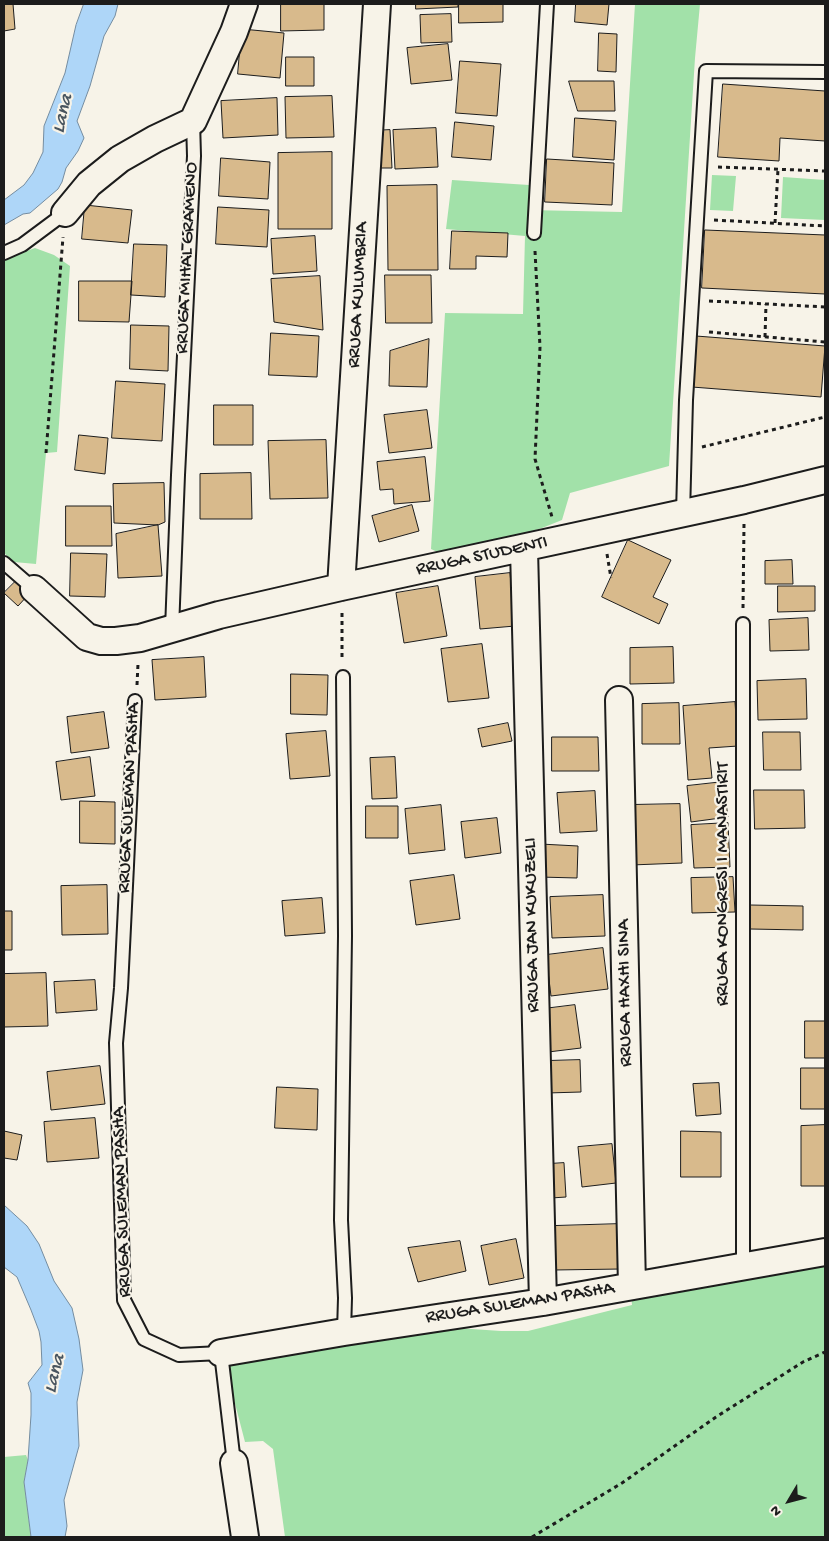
<!DOCTYPE html>
<html>
<head>
<meta charset="utf-8">
<style>
	body { margin:0 }
	#map { position:relative; width:829px; height:1541px; overflow:hidden; background:#f7f3e8; font-family:"Gochi Hand",sans-serif }
	canvas { display:block }
	.frame { position:absolute; inset:0; border:5px solid #1c1c1c; pointer-events:none }
	.north { position:absolute; left:764px; top:1476px; width:50px; height:50px; -webkit-text-stroke:4px #f7f3e8; paint-order:stroke; rotate:233deg; font-size:14px; font-weight:700; line-height:20px; text-align:center; color:#1c1c1c }
	.north::after { content:''; display:block; margin:auto; width:18px; height:22px; background:#1c1c1c; clip-path:polygon(50% 0,100% 100%,50% 72%,0 100%) }
</style>
</head>
<body>
<div id="map">
<canvas width="829" height="1541"></canvas>
<div class="frame"></div>
<div class="north">N</div>
</div>
<script>
const context = document.querySelector('canvas').getContext('2d');
context.lineJoin = 'round';
function fill(path, color) { context.fillStyle = color; context.fill(path, 'evenodd'); }
function stroke(path, color, width, dash) { context.strokeStyle = color; context.lineWidth = width; context.lineCap = dash ? 'butt' : 'round'; context.setLineDash(dash || []); context.stroke(path); }
function drawText(font, color, halo, rows, align = 'center') {
  context.font = font + ' "Gochi Hand",sans-serif'; context.lineWidth = 4.5; context.setLineDash([]); context.textBaseline = 'middle'; context.strokeStyle = halo; context.fillStyle = color; for (const [text, x, y, turn = 0] of rows) {
    context.save(); context.translate(x, y); context.rotate((+turn || 0) * Math.PI / 180); context.textAlign = isNaN(turn) ? turn : align; if (halo) context.strokeText(text, 0, 0); context.fillText(text, 0, 0); context.restore();
  }
}
const green = new Path2D(`
	M635,4H700L695,58L669,466L570,493L562,520L542,528L461,552L444,555L431,549L445,313L523,314L525,236L446,229L452,180L529,185V210L622,212Z
	M712,175L736,176L733,211L710,210Z
	M783,177L825,180V220L781,218Z
	M35,248L54,255L70,266L57,452L46,453L36,564L14,562L4,553V259Z
	M825,1262V1537H285L273,1449L263,1441L245,1442L232,1392L229,1370L232,1363L442,1327L501,1331H528L632,1305L631,1294Z
	M26,1455L28,1460L24,1482L31,1537H4V1457Z`);
const water = new Path2D(`
	M84,4H118L115,16L104,36L90,86L77,121L84,138L78,151L66,168L62,182L58,189L30,213L23,214L4,225V200L24,185L33,173L43,152L44,126L65,73L76,25Z
	M4,1205L27,1226L39,1244L54,1281L72,1308L79,1339L83,1370L77,1402L79,1446L64,1500L67,1526L65,1537H31L24,1482L28,1460L31,1415V1393L28,1383L42,1365L41,1342L39,1331L31,1310L17,1277L4,1267Z`);
const building = new Path2D(`
	M4,4H13L15,29L4,31Z
	M281,4H324V30L281,31Z
	M416,4H458V7L416,9Z
	M459,4H503V22L459,23Z
	M576,4H609L607,25L575,22Z
	M451,14L452,42L421,43L420,15Z
	M242,29L284,33L280,78L238,74Z
	M599,33L617,34L616,72L598,71Z
	M448,44L452,80L411,84L407,48Z
	M286,57H314V86H286Z
	M460,61L501,64L497,116L456,113Z
	M569,81H614L615,111H578Z
	M723,84L825,91V141L780,138L779,161L718,157Z
	M332,96L334,137L286,138L285,97Z
	M277,98L278,135L223,138L221,101Z
	M575,118L616,121L614,160L573,157Z
	M455,122L494,126L491,160L452,157Z
	M436,128L438,167L395,169L393,130Z
	M390,130L392,168H373L371,131Z
	M332,152V229H278V153Z
	M221,158L270,162L268,199L219,196Z
	M547,159L614,163L612,205L545,202Z
	M437,185L438,270H388L387,186Z
	M85,205L132,210L128,243L82,239Z
	M218,207L269,210L267,247L216,244Z
	M705,230L825,235V294L702,288Z
	M452,231L508,233L507,257L476,256V269H450Z
	M315,236L317,271L273,274L271,239Z
	M134,244L167,245L165,297L131,295Z
	M385,275H431L432,323H386Z
	M320,276L323,330L274,322L271,279Z
	M79,281H132L129,322L79,321Z
	M131,325L169,326L168,371L130,369Z
	M271,333L319,336L317,377L269,375Z
	M696,336L825,346L821,397L692,387Z
	M429,339L427,387L389,386L390,351Z
	M116,381L165,384L162,441L112,438Z
	M214,405H253V445H214Z
	M427,410L432,448L389,453L384,415Z
	M79,435L108,438L105,474L75,470Z
	M326,440L328,498L270,499L268,441Z
	M425,457L430,501L394,504L393,489L380,490L377,462Z
	M251,473L252,519H200V474Z
	M164,483L165,522L158,525L114,523L113,484Z
	M412,505L419,531L379,542L372,516Z
	M66,506H111L112,546H66Z
	M158,525L162,576L118,578L116,534Z
	M628,540L671,560L653,597L668,604L659,624L602,597Z
	M71,553L107,554L105,597L70,596Z
	M792,560L793,584H765V561Z
	M510,573L515,626L480,629L475,577Z
	M16,581L29,594L18,606L4,593Z
	M438,586L447,636L404,643L396,593Z
	M778,586H815V611L778,612Z
	M808,618L809,650L770,651L769,620Z
	M482,644L489,698L448,702L441,649Z
	M673,647L674,683L630,684V648Z
	M204,657L206,697L155,700L152,660Z
	M291,674L328,675L327,715L291,714Z
	M806,679L807,719L758,720L757,681Z
	M735,702L738,746L709,748L712,778L688,780L683,706Z
	M679,703L680,744H642V704Z
	M104,712L109,748L71,753L67,717Z
	M508,723L512,741L482,747L478,729Z
	M326,731L330,776L290,779L286,734Z
	M763,732H800L801,770H764Z
	M552,737H598L599,771H552Z
	M90,757L95,796L61,800L56,762Z
	M395,757L397,798L372,799L370,758Z
	M723,782L728,817L691,822L687,786Z
	M754,790H804L805,828L755,829Z
	M595,791L597,831L560,833L557,793Z
	M80,801L115,802V844L80,843Z
	M680,804L682,863L631,865L628,805Z
	M441,805L445,850L409,854L405,809Z
	M366,806H398V838H366Z
	M497,818L501,853L465,858L461,822Z
	M728,823L730,867L694,868L691,825Z
	M540,844L578,846L577,878L539,877Z
	M454,875L460,919L416,925L410,881Z
	M733,877L735,912L692,913L691,878Z
	M107,885L108,934L62,935L61,886Z
	M603,895L605,936L552,938L550,897Z
	M322,898L325,933L285,936L282,901Z
	M750,905L803,906V930L750,929Z
	M4,911H12V950H4Z
	M603,948L608,989L551,996L546,955Z
	M46,973L48,1026L4,1027V974Z
	M95,980L97,1010L56,1013L54,982Z
	M575,1005L581,1048L548,1052L543,1009Z
	M805,1021H825V1058H805Z
	M580,1060L581,1092L547,1093L546,1061Z
	M100,1066L105,1104L51,1110L47,1072Z
	M801,1068H825V1109H801Z
	M719,1083L721,1114L696,1116L693,1084Z
	M277,1087L318,1089L317,1130L275,1128Z
	M95,1118L99,1158L47,1162L44,1122Z
	M825,1125V1186H801V1126Z
	M4,1131L22,1135L17,1160L4,1158Z
	M681,1131L721,1132V1177H681Z
	M612,1144L616,1183L582,1187L578,1147Z
	M564,1163L566,1197L551,1198L549,1164Z
	M620,1224L621,1269L554,1270L553,1226Z
	M516,1239L524,1278L489,1285L481,1246Z
	M460,1241L466,1271L418,1282L408,1248Z`);
const path = new Path2D(`
	M718,167L825,171
	M714,220L825,226
	M775,223L778,169
	M535,251L540,347L535,459L552,517
	M709,301L825,307
	M709,332L825,342
	M765,337L766,304
	M702,447L825,417
	M46,453L63,237
	M607,554L611,578
	M743,608L744,524
	M342,613V659
	M137,685L138,664
	M532,1537L622,1483L716,1417L803,1362L825,1352`);
const service = new Path2D(`
	M534,233L547,4
	M4,253L22,245L65,213
	M683,514L686,400L706,71L825,72
	M4,563L34,589
	M743,624V1267
	M172,629L178,475L194,156L193,121
	M343,677L345,936L341,1220L345,1298L344,1332
	M135,701L121,988L116,1043L124,1300L144,1339L179,1355L221,1353L234,1463`);
const minor = new Path2D(`
	M65,213L89,184L120,159L155,139L193,121L234,32L244,4
	M524,549L543,1302
	M341,587L377,4
	M34,589L87,637L101,641H116L140,638L219,615L341,587L744,500L825,480
	M619,700L632,1286
	M221,1353L344,1332L543,1302L825,1252
	M234,1463L245,1537`);
const streetNames = [
	["RRUGA MIHAL GRAMENO",188,258,-87],
	["RRUGA KULUMBRIA",359,295,-87],
	["RRUGA STUDENTI",482,557,-12],
	["RRUGA SULEMAN PASHA",130,798,-87],
	["RRUGA KONGRESI I MANASTIRIT",724,884,-90],
	["RRUGA JAN KUKUZELI",533,925,-91],
	["RRUGA HAXHI SINA",626,993,-91],
	["RRUGA SULEMAN PASHA",123,1202,-92],
	["RRUGA SULEMAN PASHA",520,1304,-9]
];
const waterNames = [
	["Lana",64,114,-77],
	["Lana",56,1374,-76]
];
fill(green, '#a2e1a9');
fill(water, '#aed6f8');
stroke(water, '#748ca0', 1);
fill(building, '#d8ba8c');
stroke(building, '#1c1c1c', 1);
stroke(service, '#1c1c1c', 16);
stroke(minor, '#1c1c1c', 30);
stroke(path, '#1c1c1c', 3, [4, 4]);
stroke(service, '#f7f3e8', 12);
stroke(minor, '#f7f3e8', 26);
drawText('19px', '#1c1c1c', '#f7f3e8', streetNames);
drawText('italic 20px', '#48545e', '#f7f3e8', waterNames);
</script>
</body>
</html>
